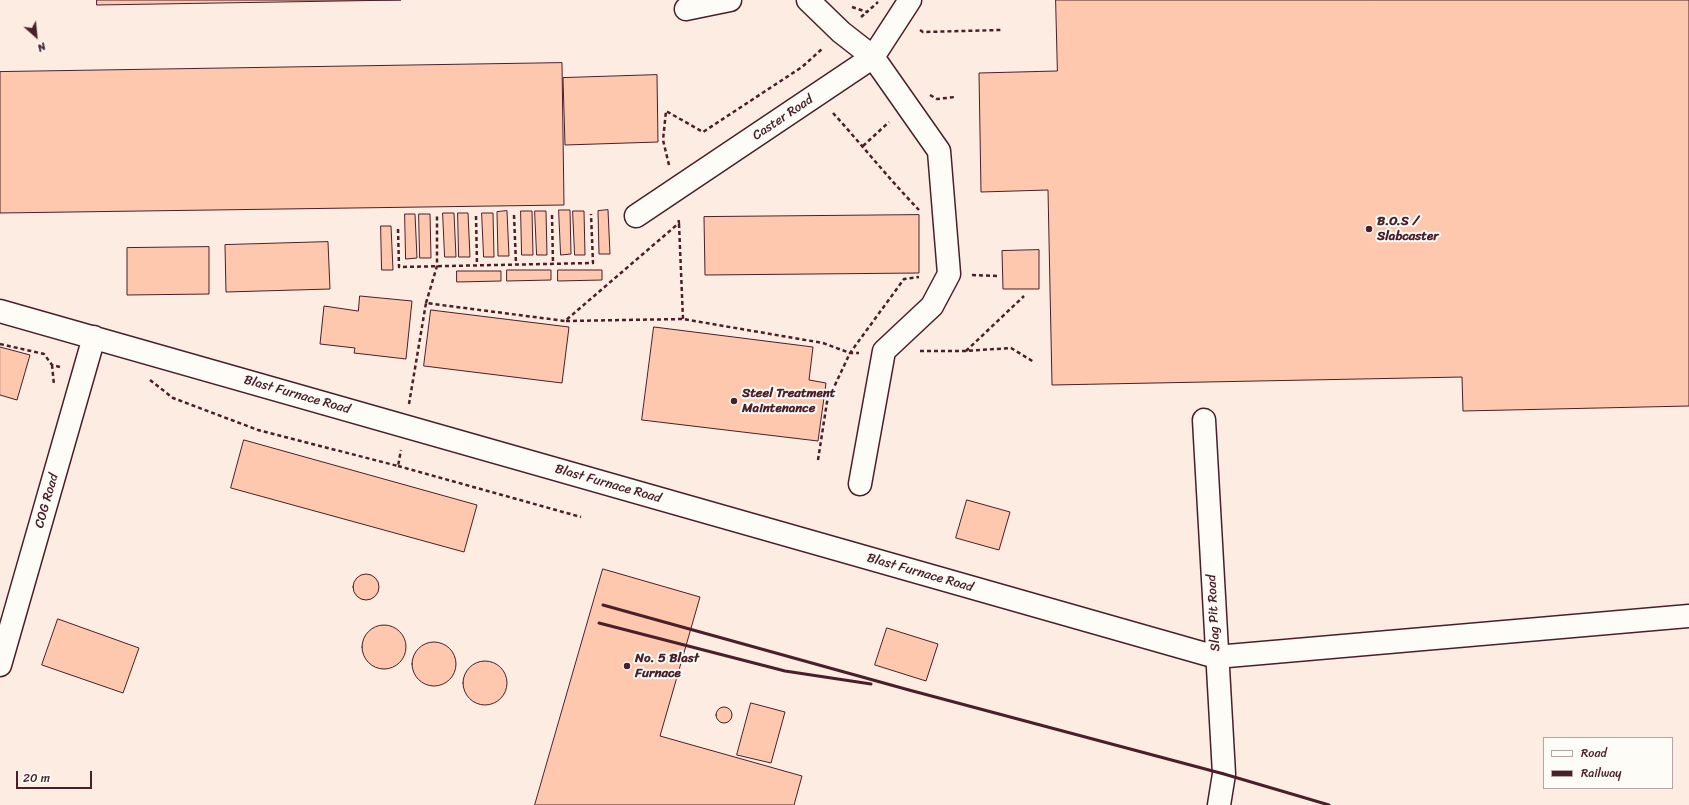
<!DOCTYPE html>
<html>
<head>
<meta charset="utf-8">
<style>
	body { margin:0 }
	#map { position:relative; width:1689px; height:805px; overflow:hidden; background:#fdfcf7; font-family:Sriracha,sans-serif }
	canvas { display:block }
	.legend { position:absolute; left:1543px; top:737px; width:130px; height:52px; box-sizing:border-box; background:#fdfcf7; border:1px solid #b5a4a5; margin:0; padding:5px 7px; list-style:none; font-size:12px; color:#4a1f2b }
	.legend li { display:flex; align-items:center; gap:8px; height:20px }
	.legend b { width:20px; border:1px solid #b5a4a5 }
	.north { position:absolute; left:16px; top:16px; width:40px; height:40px; -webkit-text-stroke:3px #fdfcf7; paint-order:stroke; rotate:153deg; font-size:11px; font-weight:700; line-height:16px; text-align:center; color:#4a1f2b }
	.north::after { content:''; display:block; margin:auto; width:14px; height:18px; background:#4a1f2b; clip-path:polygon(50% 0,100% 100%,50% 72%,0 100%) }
	.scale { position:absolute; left:16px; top:771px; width:76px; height:18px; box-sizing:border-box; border:2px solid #4a1f2b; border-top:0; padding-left:5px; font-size:12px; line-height:14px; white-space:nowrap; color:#4a1f2b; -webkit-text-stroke:3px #fdfcf7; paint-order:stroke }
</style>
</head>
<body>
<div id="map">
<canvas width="1689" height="805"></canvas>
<ul class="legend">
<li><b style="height:5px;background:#fdfcf7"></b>Road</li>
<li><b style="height:5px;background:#4a1f2b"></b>Railway</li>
</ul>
<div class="north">N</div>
<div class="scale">20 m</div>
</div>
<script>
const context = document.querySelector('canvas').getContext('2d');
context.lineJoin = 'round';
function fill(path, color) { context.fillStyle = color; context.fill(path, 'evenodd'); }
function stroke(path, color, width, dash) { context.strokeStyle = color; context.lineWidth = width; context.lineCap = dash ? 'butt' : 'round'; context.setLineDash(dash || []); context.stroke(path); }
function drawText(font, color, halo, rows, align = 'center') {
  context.font = font + ' Sriracha,sans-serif'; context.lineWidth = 4; context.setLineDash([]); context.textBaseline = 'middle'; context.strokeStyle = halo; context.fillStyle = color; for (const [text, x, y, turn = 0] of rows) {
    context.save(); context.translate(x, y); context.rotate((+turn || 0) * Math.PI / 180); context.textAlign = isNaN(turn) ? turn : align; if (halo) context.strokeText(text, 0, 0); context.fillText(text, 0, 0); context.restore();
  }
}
const built = new Path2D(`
	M0,0H1689V805H0ZM1544,738H1672V788H1544Z`);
const building = new Path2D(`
	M97,0H401L97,5Z
	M1056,0H1689V406L1463,411L1462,377L1052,385L1048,190L981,192L979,73L1057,71Z
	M562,63L564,205L0,213V72Z
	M657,75L658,142L565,145L563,78Z
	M559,210H570L571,254L561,255Z
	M608,210L610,254H599L598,211Z
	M507,211L509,256H498L497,212Z
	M521,211H532L533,255H522Z
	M535,211H546L547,255H537Z
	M573,211H584L585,255H575Z
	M443,213H454L456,257H445Z
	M458,213H468L470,257H459Z
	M482,213H493L494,257H484Z
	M405,214H415L417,258L406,259Z
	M419,214H430L431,258H420Z
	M919,215V273L705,275L704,217Z
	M381,226H391L393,270H382Z
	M328,242L330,289L226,292L225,245Z
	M209,247V294L127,295V248Z
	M1039,250V289H1003L1002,251Z
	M507,270H551V280L507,281Z
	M558,270H602V280L558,281Z
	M457,271H501V281L457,282Z
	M360,296L412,301L406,359L354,353L355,348L320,344L324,306L358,311Z
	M431,310L569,327L562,383L424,366Z
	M654,327L813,347L809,380L826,383L818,441L642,420Z
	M0,347L30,355L17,400L0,395Z
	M244,440L477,505L464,552L231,488Z
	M967,500L1010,512L999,550L956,538Z
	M603,569L700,597L660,736L802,776L794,805H535Z
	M353 587a13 13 0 1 1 26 0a13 13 0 1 1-26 0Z
	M58,619L139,648L123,693L42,665Z
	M362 647a22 22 0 1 1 44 0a22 22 0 1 1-44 0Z
	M887,628L938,644L926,681L875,665Z
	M412 664a22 22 0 1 1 44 0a22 22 0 1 1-44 0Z
	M463 683a22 22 0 1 1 44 0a22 22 0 1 1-44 0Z
	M751,703L785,712L771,763L737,755Z
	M716 715a8 8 0 1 1 16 0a8 8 0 1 1-16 0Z`);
const path = new Path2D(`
	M852,7L867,12L878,2
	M861,17L867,12
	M920,30L923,32L1001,30
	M930,95L937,99L955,97
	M833,113C862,145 889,179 919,210
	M863,146L889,122
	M669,165L663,140L666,111L703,132L802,67L823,48
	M514,215L516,264
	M552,215L553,264
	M476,216L477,265
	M679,224L683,319
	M398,229L399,267L593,263L591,214
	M972,275L997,276
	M426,303L437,266V216
	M566,321L683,319L823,343L850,353H859
	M0,344L44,354L52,365L60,367
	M920,351H965L1011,348L1034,362
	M966,351L1024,296
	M52,365L54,385
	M150,380L173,398L258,430L398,466L401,450
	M409,404L426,303L565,321L679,223L678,217
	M818,460L827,402L850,353L904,279L919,277
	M398,466L581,517`);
const minor = new Path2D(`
	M808,0L841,32L873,57L939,151L949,274L932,306L884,351L860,484
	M686,9L730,0
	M636,216L873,57L910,0
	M0,311L1216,657L1689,616
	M1204,420L1224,774L1219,805
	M0,665L94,337`);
const rail = new Path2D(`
	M603,605L909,690L1224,774L1329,805
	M599,623L785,671L871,684`);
const markers = [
	[1369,229,4,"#4a1f2b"],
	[734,401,4,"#4a1f2b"],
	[627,666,4,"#4a1f2b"]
];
const streetNames = [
	["Caster Road",783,118,-34],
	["Blast Furnace Road",297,395,16],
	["Blast Furnace Road",608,484,16],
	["COG Road",47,501,-74],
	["Blast Furnace Road",920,573,16],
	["Slag Pit Road",1214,613,-93]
];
const poiNames = [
	["B.O.S /",1377,222],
	["Slabcaster",1377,237],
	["Steel Treatment",742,394],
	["Maintenance",742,409],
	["No. 5 Blast",635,659],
	["Furnace",635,674]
];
fill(built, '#fdece1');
fill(building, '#fdc8ae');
stroke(building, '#4a1f2b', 1);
stroke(minor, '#4a1f2b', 25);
stroke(path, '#4a1f2b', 2.5, [4, 3]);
stroke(minor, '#fdfcf7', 22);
stroke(rail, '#4a1f2b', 3);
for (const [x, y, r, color] of markers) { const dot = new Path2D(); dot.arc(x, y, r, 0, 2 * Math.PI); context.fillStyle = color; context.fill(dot); stroke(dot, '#fdfcf7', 1.5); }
drawText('13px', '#4a1f2b', '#fdfcf7', streetNames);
drawText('bold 13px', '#4a1f2b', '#fdfcf7', poiNames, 'left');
</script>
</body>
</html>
